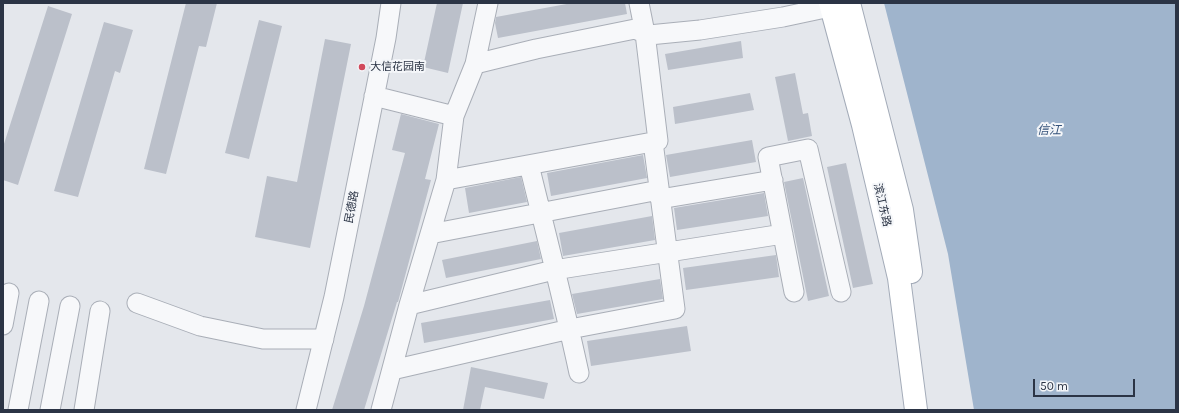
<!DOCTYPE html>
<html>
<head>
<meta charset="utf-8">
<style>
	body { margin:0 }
	#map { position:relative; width:1179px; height:413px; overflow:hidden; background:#e4e7ec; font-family:Karla,sans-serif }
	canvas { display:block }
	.frame { position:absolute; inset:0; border:4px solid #2b3445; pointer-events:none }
	.scale { position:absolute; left:1033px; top:379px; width:102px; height:18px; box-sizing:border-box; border:2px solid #2b3445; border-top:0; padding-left:5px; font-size:12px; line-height:14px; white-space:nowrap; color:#2b3445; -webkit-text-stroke:3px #f4f6f9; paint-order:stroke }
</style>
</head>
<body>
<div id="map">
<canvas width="1179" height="413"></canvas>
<div class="frame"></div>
<div class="scale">50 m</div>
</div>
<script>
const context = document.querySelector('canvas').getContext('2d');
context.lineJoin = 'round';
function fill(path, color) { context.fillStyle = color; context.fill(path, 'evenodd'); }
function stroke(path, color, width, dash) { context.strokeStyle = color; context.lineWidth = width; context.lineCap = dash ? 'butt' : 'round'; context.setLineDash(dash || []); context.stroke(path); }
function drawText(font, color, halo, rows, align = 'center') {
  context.font = font + ' Karla,"Noto Sans SC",sans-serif'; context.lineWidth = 4; context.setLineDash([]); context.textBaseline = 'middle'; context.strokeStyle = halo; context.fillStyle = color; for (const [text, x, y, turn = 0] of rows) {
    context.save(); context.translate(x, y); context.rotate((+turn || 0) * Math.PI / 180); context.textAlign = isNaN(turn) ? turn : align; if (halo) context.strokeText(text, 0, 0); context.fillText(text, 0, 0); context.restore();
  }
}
const water = new Path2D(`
	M884,3H1176V410H974L948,254Z`);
const building = new Path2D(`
	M186,3H217L206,47L199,46L166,174L144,169Z
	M437,3H463L448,73L423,67Z
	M572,3H625L627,14L498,38L495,23L496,17Z
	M48,6L72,14L18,185L3,180V147Z
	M259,20L282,26L249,159L225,153Z
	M104,22L133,30L120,73L115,71L78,197L54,191Z
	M325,39L351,44L310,248L255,237L267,176L297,182Z
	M741,41L743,58L668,70L665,54Z
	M795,73L803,114L808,113L812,136L788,141L775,77Z
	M750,93L754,110L675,124L673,107Z
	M401,114L439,124L425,179L431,180L398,302H397L364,410H332L364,306L405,153L392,150Z
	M752,140L756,162L670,177L666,155Z
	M643,155L647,178L551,196L547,173Z
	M846,163L873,284L853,288L827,167Z
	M521,177L527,202L469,213L465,188Z
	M803,178L829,296L808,301L784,182Z
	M764,193L768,216L677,230L674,208Z
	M652,216L655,240L563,256L559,233Z
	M537,241L541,259L446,278L442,260Z
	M776,255L779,277L686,290L683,268Z
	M660,279L663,299L577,314L572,294Z
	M550,300L554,319L424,343L421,323Z
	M687,326L691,351L591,366L587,341Z
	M471,367L548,383L544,399L485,387L480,410H463Z`);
const minor = new Path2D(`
	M475,64L488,3
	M374,96L454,116L475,64L536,49L635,29L649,35L700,30L783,17L830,7
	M454,116L446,180L658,141L645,33L639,3
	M529,165C546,234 564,303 579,373
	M660,199L773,180
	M430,234L659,190
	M794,292L768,157L808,149L841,292
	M137,303L200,326L263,339H324
	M409,305L554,270L783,234
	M3,325L9,293
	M392,370L570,329L675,309L653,142
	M18,410L39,301
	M50,410L70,306
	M84,410L100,311
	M306,410L334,297L386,38L391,3
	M381,410L409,305L446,180`);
const major = new Path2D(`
	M830,3L863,125L899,278L916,410
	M849,3L902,210L911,272`);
const markers = [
	[362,67,4,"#d1495b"]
];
const poiNames = [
	["大信花园南",370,67]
];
const streetNames = [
	["滨江东路",882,205,77],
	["民德路",352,207,-79]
];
const waterNames = [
	["信江",1049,131]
];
fill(water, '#9fb4cc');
fill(building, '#bbc0ca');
stroke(minor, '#a9aeb7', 21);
stroke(major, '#a3abb8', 24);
stroke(minor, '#f7f8fa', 19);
stroke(major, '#fff', 22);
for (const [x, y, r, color] of markers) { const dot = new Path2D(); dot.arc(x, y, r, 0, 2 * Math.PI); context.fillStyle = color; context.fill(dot); stroke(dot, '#f4f6f9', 1.5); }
drawText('11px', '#2b3445', '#f4f6f9', poiNames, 'left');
drawText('11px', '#2b3445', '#f4f6f9', streetNames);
drawText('italic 12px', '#34527a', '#f4f6f9', waterNames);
</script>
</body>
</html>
